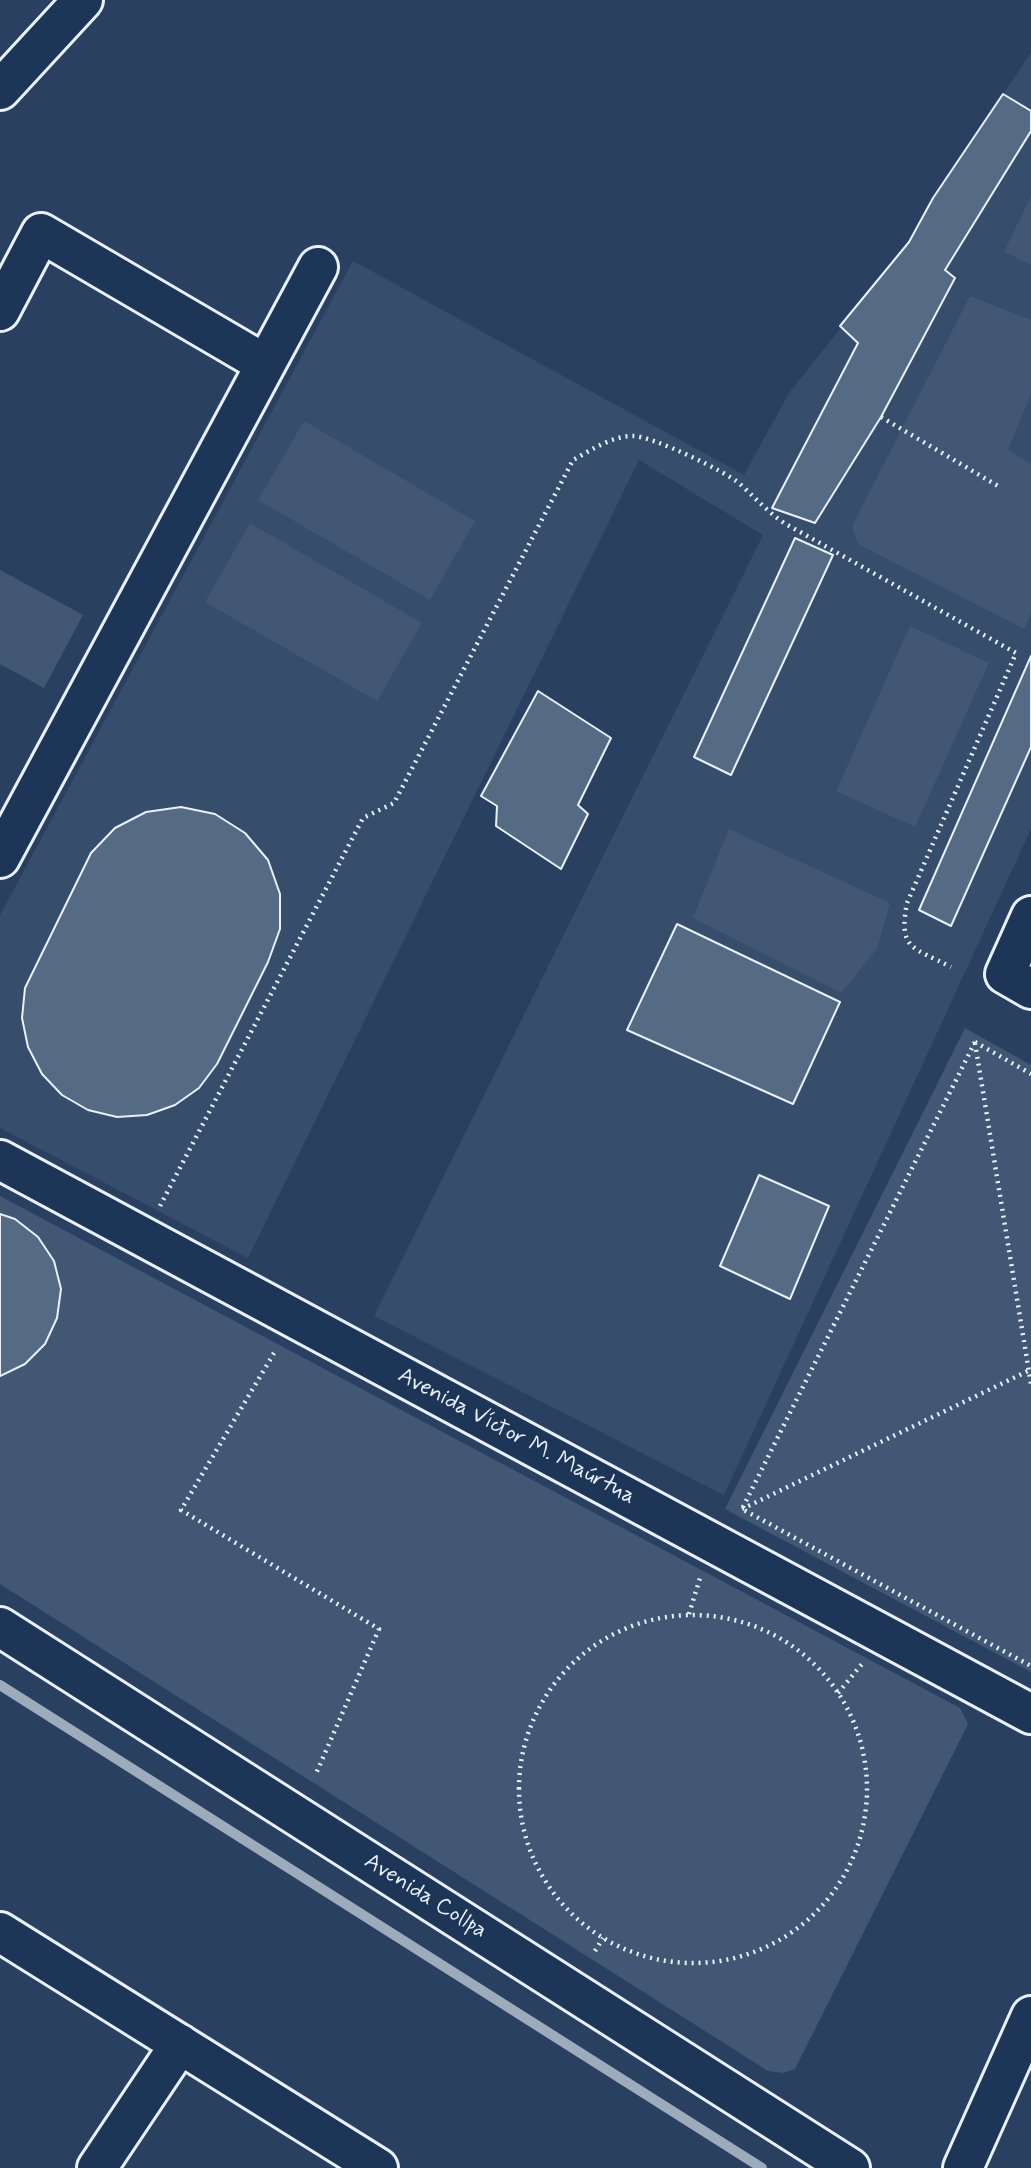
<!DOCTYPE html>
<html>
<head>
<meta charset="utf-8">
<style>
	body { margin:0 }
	canvas { display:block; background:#294061 }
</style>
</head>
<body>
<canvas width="1031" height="2168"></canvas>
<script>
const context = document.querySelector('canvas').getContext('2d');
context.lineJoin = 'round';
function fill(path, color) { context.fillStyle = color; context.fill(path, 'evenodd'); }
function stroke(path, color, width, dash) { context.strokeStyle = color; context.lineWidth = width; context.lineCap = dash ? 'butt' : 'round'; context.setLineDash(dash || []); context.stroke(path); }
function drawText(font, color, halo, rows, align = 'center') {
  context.font = font + ' Mynerve,sans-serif'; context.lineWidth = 5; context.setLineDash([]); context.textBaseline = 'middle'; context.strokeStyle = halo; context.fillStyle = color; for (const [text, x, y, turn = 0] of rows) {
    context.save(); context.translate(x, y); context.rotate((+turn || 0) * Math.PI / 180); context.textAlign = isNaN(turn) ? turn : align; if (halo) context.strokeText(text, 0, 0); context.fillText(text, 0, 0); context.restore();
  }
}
const built = new Path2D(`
	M1031,53V829L724,1495L374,1316L763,535L639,460L248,1258L0,1128V915L353,261L744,475L789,393L909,242L933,198Z`);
const green = new Path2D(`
	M1031,196V265L1004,252Z
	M970,296L1031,320V394L1008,450L1031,464V613L1024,629L858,544L852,526Z
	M304,421L475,521L430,600L258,500Z
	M250,523L422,623L377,701L205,602Z
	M0,570L83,615L44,688L0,664Z
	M910,626L989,663L915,827L836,791Z
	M729,829L890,903L877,949L841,993L693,918Z
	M965,1028L1031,1065V1672L725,1509Z
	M0,1196L960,1708L968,1724L795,2069L783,2073L768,2071L0,1584Z`);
const stream = new Path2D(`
	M0,1685L762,2168`);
const building = new Path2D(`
	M1003,94L1031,111V131L945,270L955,278L881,417L815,523L772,508L858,343L840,326L909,242L933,198Z
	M795,538L833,555L731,775L694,757Z
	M1031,656V747L951,926L919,910Z
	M538,691L611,738L578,805L588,814L561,869L496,826L497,806L481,796Z
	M181,807L215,814L245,833L268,860L280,894V929L268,962L217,1064L199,1088L175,1105L147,1115L117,1117L88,1110L62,1095L42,1074L28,1047L22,1018L25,988L91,853L115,828L146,812Z
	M677,924L840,1002L793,1104L627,1030Z
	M759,1175L829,1206L790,1299L720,1266Z
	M0,1214L15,1219L38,1237L54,1261L61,1289L57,1318L45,1344L25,1364L0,1376Z`);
const path = new Path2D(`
	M881,417L998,486
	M975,1042L742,1509L1031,1666
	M975,1042L1031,1074
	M975,1043L1031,1384
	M160,1206L363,818L394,803L573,460C591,450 612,436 633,436C652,436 725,471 740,484C755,498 767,511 784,523L1016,653L907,903C898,950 913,947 951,967
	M274,1353L181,1510L379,1629L315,1776
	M742,1509L1030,1370
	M689,1614L700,1578
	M519 1789a174 174 0 1 1 348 0a174 174 0 1 1-348 0Z
	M838,1693L862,1664
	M595,1951L603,1938`);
const minor = new Path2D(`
	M0,90L83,0
	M0,311L41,233L265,364
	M0,858L318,267
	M1031,916L1005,974L1031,989
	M0,1160L1031,1714
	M0,1932L378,2168
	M97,2168L180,2044
	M963,2168L1031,2016`);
const major = new Path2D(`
	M0,1627L850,2168`);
const streetNames = [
	["Avenida Víctor M. Maúrtua",516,1437,28],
	["Avenida Collpa",425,1897,32]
];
fill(built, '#364d6b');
fill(green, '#415774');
stroke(stream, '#9dabbd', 10);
fill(building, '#556a83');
stroke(building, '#e8f1f8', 2);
stroke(minor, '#e8f1f8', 44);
stroke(major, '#e8f1f8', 44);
stroke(path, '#e8f1f8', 4.5, [2, 5]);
stroke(minor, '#1d3557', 38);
stroke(major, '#1d3557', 38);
drawText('23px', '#e8f1f8', '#1d3557', streetNames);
</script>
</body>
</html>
